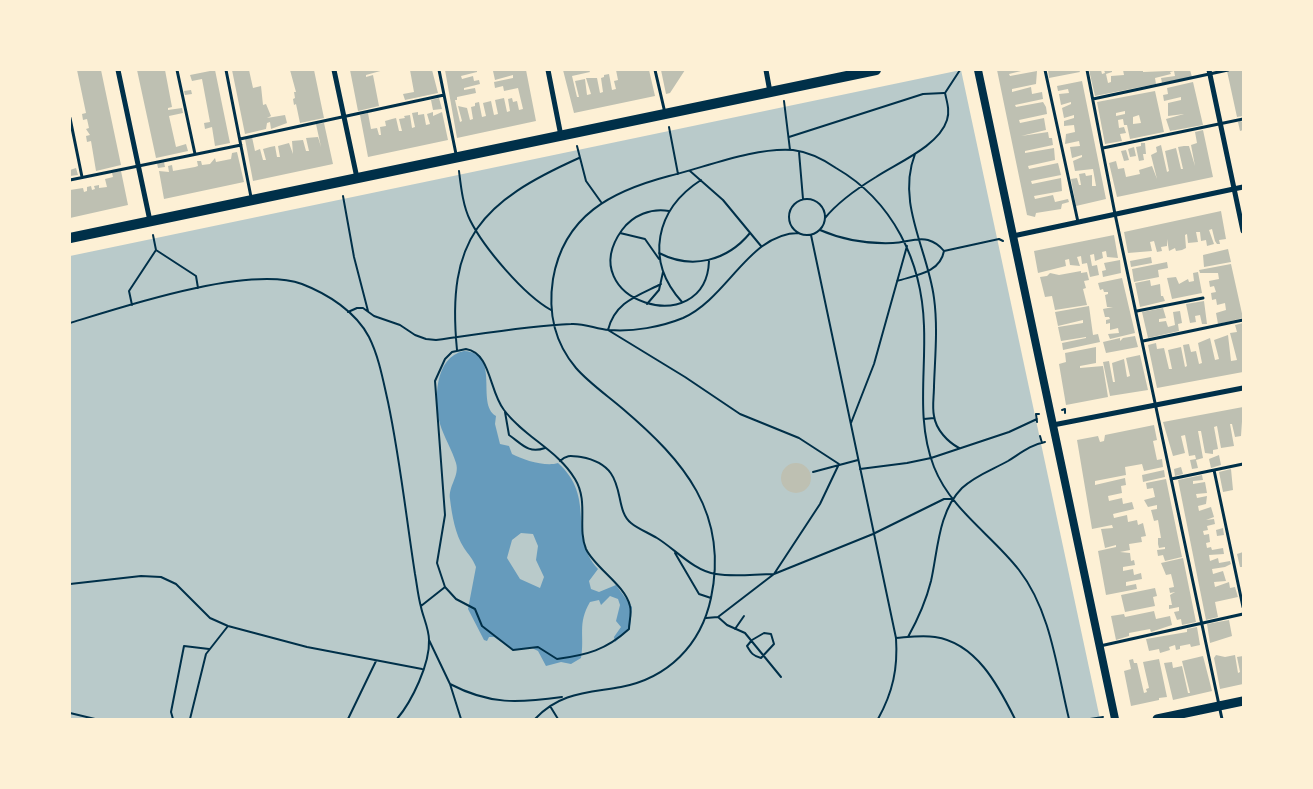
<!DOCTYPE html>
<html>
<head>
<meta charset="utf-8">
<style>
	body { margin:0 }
	#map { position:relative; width:1313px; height:789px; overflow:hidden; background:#fdf0d5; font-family:"Fira Sans Condensed",sans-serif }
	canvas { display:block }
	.frame { position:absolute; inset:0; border:71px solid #fdf0d5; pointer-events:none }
</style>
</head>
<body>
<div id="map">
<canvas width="1313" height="789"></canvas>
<div class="frame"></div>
</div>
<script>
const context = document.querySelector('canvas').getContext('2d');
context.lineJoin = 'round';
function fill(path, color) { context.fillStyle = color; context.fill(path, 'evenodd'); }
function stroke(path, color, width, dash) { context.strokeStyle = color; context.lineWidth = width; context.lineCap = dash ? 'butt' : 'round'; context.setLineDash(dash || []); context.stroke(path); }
const green = new Path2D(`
	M961,70L1100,719H70V256Z`);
const water = new Path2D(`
	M464,351C502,353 475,404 496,416L495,424L500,444L509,446L512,454C523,460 546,467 558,463C597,498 567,535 598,569L589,581L591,589L599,592L616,585L632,607L630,628L615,642L614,637L621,627L616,621L620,605L618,599L610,596L601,605L599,600L590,602C577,624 585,636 581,658L571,664L561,662L546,666L538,651L532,648L513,650L494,637H489L487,641L484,640L468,609L476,567C473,559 468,554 464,548C455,534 452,515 450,499C448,486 460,476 456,463C452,450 444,437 440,424C434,401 434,357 464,351ZM521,533L533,534L538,546L536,560L544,577L540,588L520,579L507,558L512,540Z`);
const building = new Path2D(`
	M77,70H101L121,165L96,171L91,141L87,142L86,136L90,135L86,129L89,128L87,119L83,120L82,114L86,113Z
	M137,70H165L172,107L168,108V110L182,108L183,113L169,116L176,147L186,144L188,151L156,158Z
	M215,70L230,143L215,146L212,127L205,129L204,123L210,122L202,79L192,81L190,75Z
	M232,70H249L253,88L261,86L263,105L266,104L271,116L267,118L285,115L287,123L271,129L270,122L267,123L266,129L245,134Z
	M290,70H314L324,118L300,123L296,104L294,105L293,99L295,98L294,92H296Z
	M350,70H384L366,75V77L373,75L379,106L358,111Z
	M410,70H432L438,93L405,100L403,94L414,92Z
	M445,70H477V72L461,76L462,79L473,76L474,81L479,80L480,84L464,88V90L475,88L476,93L457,97V100H455L460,122L462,121L458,106L467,108L470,120L473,119L471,107L475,106V103L479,102L482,117L486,116L483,103L491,101L494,115L498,114L495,100L504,98L507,112L510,111L508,99L512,98L513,102L517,101L519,110L523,109L518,88L504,91L503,86L495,88L494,82L513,78V75L495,80L493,71L526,70L536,121L457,138Z
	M563,70H589L590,72L572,76L577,97H579L575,81L585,79L587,95L591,94L586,78H597L600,93L603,92L601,78L604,77V75L609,74L612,90L616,89L614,81L618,80L616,70H649L655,96L574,113Z
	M661,70H685L670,93L666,94Z
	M997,70H1025L1009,74L1010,76L1037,71L1036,84L1012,89V92L1031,87L1032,94L1042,92L1043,99L1015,105L1016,107L1043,102L1046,107L1047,114L1019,120L1020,123L1044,118L1046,130L1021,136L1048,132L1049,138H1052L1053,145L1025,151V153L1054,148L1055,160L1028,166L1029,169L1058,163L1061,175L1031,181L1032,184L1061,178L1062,191L1034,196L1035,199L1053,195L1055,202L1068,199L1069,202L1062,204L1061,209L1036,213L1035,217L1027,215Z
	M1048,70H1079L1080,72L1049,78Z
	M1089,70H1101L1102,74L1105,73L1104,70H1112V72L1106,74L1108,83L1111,82V76L1124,75L1123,70H1143V72L1190,70L1192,77L1162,83L1161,78L1175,76L1174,71L1170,72L1171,74L1155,78L1156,84L1095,96Z
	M1243,70V116L1237,117L1227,71Z
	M1082,81L1106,199L1076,206L1071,179L1077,178L1079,185H1081L1079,174L1085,173L1086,176L1092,175V186H1096L1093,169L1075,171L1073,161L1082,157V155L1072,158L1070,147L1080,146L1079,141L1065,144L1066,134L1075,132L1074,125L1064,126V121L1074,118V115L1064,118L1062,108L1071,104V102L1061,105L1059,94L1069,93L1068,89L1058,91L1057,86Z
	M1193,82L1203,125L1170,131L1166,119L1184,114L1168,116V103L1181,100V97L1164,101L1163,95L1168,94L1167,88Z
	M191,90L192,94L185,95L184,91Z
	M1155,91L1164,132L1130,139L1127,125H1124L1123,119L1118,120L1119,128L1124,127L1126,133L1120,134L1122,141L1105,144L1097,102ZM1125,111V114L1116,116V113ZM1139,115L1141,123L1133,124V117Z
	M439,98L442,109L433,110L431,100Z
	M418,112V115L424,114L426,125L430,124L427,114L433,112V116L442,112L448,140L368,157L360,115L368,113L371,129L377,128L379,135H381L380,127L386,126L385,121L392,119L396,118L399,131H402L399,119L405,118L404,116L410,115L412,128L415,127L412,113Z
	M1240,121L1243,122V130L1240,131L1238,122Z
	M324,123L333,164L253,181L245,139L252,137L255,151L260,149L263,160H266L263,149L270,147L275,146L277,157H280L278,146L289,143L293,154L292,141L303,140L306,151H309L306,138L318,137L321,147L316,124Z
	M1203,130L1213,177L1117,197L1109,163L1116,161L1118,169L1124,168L1126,177L1140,174L1139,170L1152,166L1157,179L1151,155L1157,152L1156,147L1161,145L1167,172L1169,171L1165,151L1176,148L1181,169H1183L1178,147L1184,146H1189L1195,166L1191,145L1197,143L1195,132Z
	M1141,143H1145L1146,154H1143L1144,160L1139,161L1136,147L1141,146Z
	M1134,147L1136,156L1130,157L1128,149Z
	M1126,150L1129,160L1124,161L1121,151Z
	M237,152L244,182L164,199L159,171L169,172L168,166L172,165L173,171L195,167L198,166L197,161H201L202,165L210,164L215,158L216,162L231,159L232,153Z
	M164,162L165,167L158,168L157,163Z
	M76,168L78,175L70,176V170Z
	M121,171L128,205L70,218V190L83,188L84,192L87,191V187L91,186L92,190L95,189L94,186L99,185V188L107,187L105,179L113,177L112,173Z
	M1221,211L1226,239L1219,240L1220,244H1217L1215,241L1212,229L1209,230L1214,244L1207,246L1206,240L1201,241L1200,232H1196L1198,242L1188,243L1187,234L1185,235L1186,248L1182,250L1176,251L1175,248L1169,251L1167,239V246L1161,247L1162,251L1157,252L1154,241L1150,242L1152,251L1128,253L1124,232Z
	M1114,235L1118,258L1107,257L1106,251L1102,252L1103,258L1095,261L1094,254L1090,255L1092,266L1097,265L1099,275L1090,277L1087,263L1082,264L1081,256L1077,257L1080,266L1070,265L1069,259L1065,260L1066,266L1038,273L1034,251Z
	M1228,249L1231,262L1204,267L1203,255Z
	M1151,257L1152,263L1131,267L1130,261Z
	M1120,260L1121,273L1103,277L1102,271L1106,270L1104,263Z
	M1167,262L1168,268L1158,270L1159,277L1134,282L1132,269Z
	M1231,264L1243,318L1218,324L1216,313L1226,310L1225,303L1217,305L1216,299L1212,300L1211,293L1216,292L1214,286L1210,287L1209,281L1219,279L1218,273H1200L1199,270Z
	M1081,271V273L1087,272L1089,280L1084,281L1086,288L1083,289L1087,305L1055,310L1052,296L1045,297L1040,277L1047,276L1050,273L1059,275Z
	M1198,272L1202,293L1172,299L1167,278L1176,277L1179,284L1188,279L1189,282L1194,281L1193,273Z
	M1122,278L1135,333L1110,339L1108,334L1119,333L1118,328L1110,330V323L1106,324V320L1110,319L1109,317H1105L1103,309L1113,307H1107L1105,295L1108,294V292H1104L1103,289L1100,290L1098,283Z
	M1150,280L1151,286L1160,284L1161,296H1163L1165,301L1140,307L1135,283Z
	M1204,301L1207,324H1202L1200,315L1195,316L1196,322L1190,323L1186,304Z
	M1089,306L1093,335L1098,334L1100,342L1063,350L1062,343L1086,338V337L1061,341L1058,327L1083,323V320L1058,326L1055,312Z
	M1163,308L1166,318L1159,319V322L1166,321L1168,327L1175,325L1173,312L1180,311L1182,323L1178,324L1179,331L1148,338L1142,312Z
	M1243,323V372L1157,388L1148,345L1156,343L1157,349L1164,348L1169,369H1172L1168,350L1181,347L1185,367L1187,366L1183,345L1189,344L1191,352L1196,351L1199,364L1202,363L1198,343L1210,338L1215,360L1219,359L1214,340L1228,335L1231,361L1237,360L1230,333L1237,332L1235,325Z
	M1135,336L1138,347L1106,353L1103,342L1120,338V341L1123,338Z
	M1096,347V363L1080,366V368L1103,366L1108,397L1066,405L1059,364L1066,362L1065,353Z
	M1140,355L1148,390L1110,396L1103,362L1109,361L1113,382H1115L1112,363L1124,359L1127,377L1130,376L1126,358Z
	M1243,407L1241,436L1235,437L1232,424H1230L1234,446L1221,448L1217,426L1214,427L1218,449L1213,450V454L1205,453L1201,431H1198L1203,458L1196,460L1198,468L1192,469L1190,460L1196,459L1195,455L1189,456L1185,435L1181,436L1185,453L1173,456L1163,422Z
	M1154,425L1157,440L1153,441L1157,460L1162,459L1163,467L1144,471L1142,464L1125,467L1126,475L1095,481V485L1125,478L1126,485L1121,486L1122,493L1108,496L1109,501L1122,498L1123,504L1132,502L1134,509L1113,514L1114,518L1127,515L1128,522L1137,520L1138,525L1143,523L1146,536L1141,537L1142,542L1129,544L1130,550L1120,552L1130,553L1131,561L1134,560L1135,565L1123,567V571L1133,569L1134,575L1141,573L1142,579L1126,582V586L1136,584L1137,589L1106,595L1098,551L1116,547V545L1105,548L1101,529L1113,528L1112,525L1092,529L1077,440L1098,436L1100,442L1104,441L1105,435Z
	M1219,455L1221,465L1211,468L1209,459Z
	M781 478a15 15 0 1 1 30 0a15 15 0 1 1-30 0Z
	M1181,467L1183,474L1175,476L1174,469Z
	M1231,469L1233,490L1223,492L1219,472Z
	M1164,470L1165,477L1143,482L1142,475Z
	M1202,475L1203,480L1193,481V484L1205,482L1207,493L1196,494L1197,498L1207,496L1206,504L1198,506L1199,511L1211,507L1214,517L1206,520L1214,519L1215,524L1207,526L1208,530L1203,531L1204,535L1209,534L1210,542L1206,543L1207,548L1211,547L1212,550L1223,548L1224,554L1209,555L1210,561L1218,558L1219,563L1230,561L1231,564L1225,567L1212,569L1213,574L1223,571L1226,581L1214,582L1215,587L1229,582L1230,588L1235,587L1238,597L1215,602L1218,617L1206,620L1178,480Z
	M1166,479L1182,557L1165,561L1163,555L1158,556L1157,550L1165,549V547L1159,548L1158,544V538H1161L1158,520L1154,521L1151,510L1157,509V505L1148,507L1144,500L1155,497L1153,488L1147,489L1146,483Z
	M1223,528L1224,535L1217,536L1216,530Z
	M1243,552V567H1240L1237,554Z
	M1183,558L1196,622L1182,625L1181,619L1177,620L1174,612L1179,611V607L1169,609V605H1172L1170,595L1175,592L1170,593L1169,588L1174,587L1173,582L1171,574L1166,575L1161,563Z
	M1155,588L1157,596L1153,597L1155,606L1125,612L1121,595Z
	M1154,611L1156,619L1170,616L1172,625L1151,632L1150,629L1129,633V636L1116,640L1111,616L1124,614L1125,617Z
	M1229,620L1232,636L1210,643L1207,624Z
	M1197,627L1200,645L1191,647L1190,644L1180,646V649L1176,650L1175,645L1169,647L1170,650L1160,653L1159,649L1149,651L1146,639L1187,632V629Z
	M1216,655L1225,657L1235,655L1238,673L1240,672L1237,657L1243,656V684L1220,689L1214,658Z
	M1203,656L1212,691L1173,700L1164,663L1172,662L1173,668L1182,666L1188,693H1190L1182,661Z
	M1133,659L1134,663H1137L1144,693L1147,692L1146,689L1149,688L1143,662L1159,659L1167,697L1159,698V700L1131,706L1124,671L1131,669L1129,660Z`);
const path = new Path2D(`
	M784,101L790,150
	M669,127L678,174
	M789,137L923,94L944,93
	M577,146L586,181L601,202
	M799,152L803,199
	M915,154C896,203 928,250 934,298C938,327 935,357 934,386C934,396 932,407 934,416C936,430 948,442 959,448
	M459,171C461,187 463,206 470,220C484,248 524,295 551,310
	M690,171L723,200L761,246
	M343,196L354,257L368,311
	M789 217a18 18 0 1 1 36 0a18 18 0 1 1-36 0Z
	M669,211C651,208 633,215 622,230C571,301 706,342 709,261
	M825,218C838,202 858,188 876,177C897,163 939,146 947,120C950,111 947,102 945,93L960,70
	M820,230C843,240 867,244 893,243C905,243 916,237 928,240C935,242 940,246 944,251
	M620,233L645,239L659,259
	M811,235L896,638C898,668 893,692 878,719
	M156,250L196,276L198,288
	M944,251L999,239L1003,241
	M659,253C692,270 727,261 750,233
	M897,281C916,275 940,273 944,251
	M682,302C644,260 656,209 701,180
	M647,304L659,290L663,272
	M132,305L129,291L156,250L153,235
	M348,312L357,308H363L374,316L400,325L415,335L426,339L436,340C481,334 526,326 571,324C584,323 596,329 609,330C633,332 661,327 683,318C728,298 749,233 799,233
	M70,323C125,306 249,265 302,284C328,294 356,312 369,337C379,357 383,380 388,402C400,459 406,516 415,574C417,585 418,596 421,607C423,617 429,629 429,640C430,664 412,701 397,719
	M466,349C491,353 489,391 504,410C524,437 558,450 575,479C589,502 577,527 586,549C595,568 625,585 630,606C632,613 629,622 629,629C606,650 587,655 557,659L538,647L513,650L482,626L475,609L456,599L445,587L437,563L445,515L435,381L445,359L452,352Z
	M457,350C446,238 481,202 579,158
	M1062,410L1065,409V413
	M505,412L509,435C522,444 528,454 545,448
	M924,419L934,418
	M1037,422L1036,414H1039
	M851,423L874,364L907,246
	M1040,436L1042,443
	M560,461C567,454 572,456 581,457C631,466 611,507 631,523C638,529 649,533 657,538C675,549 694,571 716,574C735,577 755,574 774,574L820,504L839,464L799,438L740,414L685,377L608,330C615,302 637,296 661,284
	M860,469L907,463L931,458L1009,432L1037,419
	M813,472L858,460
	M675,553L699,594L711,598
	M70,584L141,576L161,577L176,584L210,618L228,626L307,647L422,669
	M421,606L445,587
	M718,617L727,625L745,633L781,677
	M706,618L718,617L774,574L873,534L944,499H953
	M735,629L744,616
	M764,633L771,634L774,644L761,658C753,656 751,653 747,646L752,640Z
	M908,637C918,619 926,601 931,581C938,550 938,512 962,488C976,475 992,470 1008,461C1021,453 1030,445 1045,442
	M896,638C909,637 922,635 935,637C976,643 998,685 1015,719
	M429,640L450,684L461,719
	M450,684C490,705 518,703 562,697
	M550,706L558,719
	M70,713L95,719
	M173,719L171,712L184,646L209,649
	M190,719L206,654L228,626
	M348,719L376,661
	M535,719C560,692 588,693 621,687C668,678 701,645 711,598C729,513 684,461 623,409C608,396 589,383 576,368C554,342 548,311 553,279C564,215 612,191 669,176C706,167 755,147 793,150C809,152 823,159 836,168C893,201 922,261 924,326C926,374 916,421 934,467C951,510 992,535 1019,570C1051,611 1057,670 1069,719
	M1090,719L1103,717`);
const service = new Path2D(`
	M177,70L195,154
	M226,70L251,197
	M439,70L456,154
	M655,70L665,113
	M1045,70L1078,222
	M1087,70L1115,214L1222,719
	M1093,99L1228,70
	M70,118L82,177
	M240,139L444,95
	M1103,148L1243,119
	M70,180L241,145
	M1137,311L1203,298
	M1143,341L1243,320
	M1214,470L1243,607
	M1171,479L1243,464
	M1100,646L1243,614`);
const minor = new Path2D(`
	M118,70L150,221
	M334,70L357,178
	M548,70L561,136
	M766,70L770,92
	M1209,70L1243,231
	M1013,236L1243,187
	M1053,425L1243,388`);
const tertiary = new Path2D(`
	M978,70L1115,719`);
const secondary = new Path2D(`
	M1157,719L1243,701`);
const primary = new Path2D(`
	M70,238L876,70`);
fill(green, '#b9caca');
fill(water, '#669bbc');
fill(building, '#bec0b2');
stroke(path, '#003049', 2);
stroke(service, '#003049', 3);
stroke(minor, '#003049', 5);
stroke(tertiary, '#003049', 8);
stroke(secondary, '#003049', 9);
stroke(primary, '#003049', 10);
</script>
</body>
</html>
